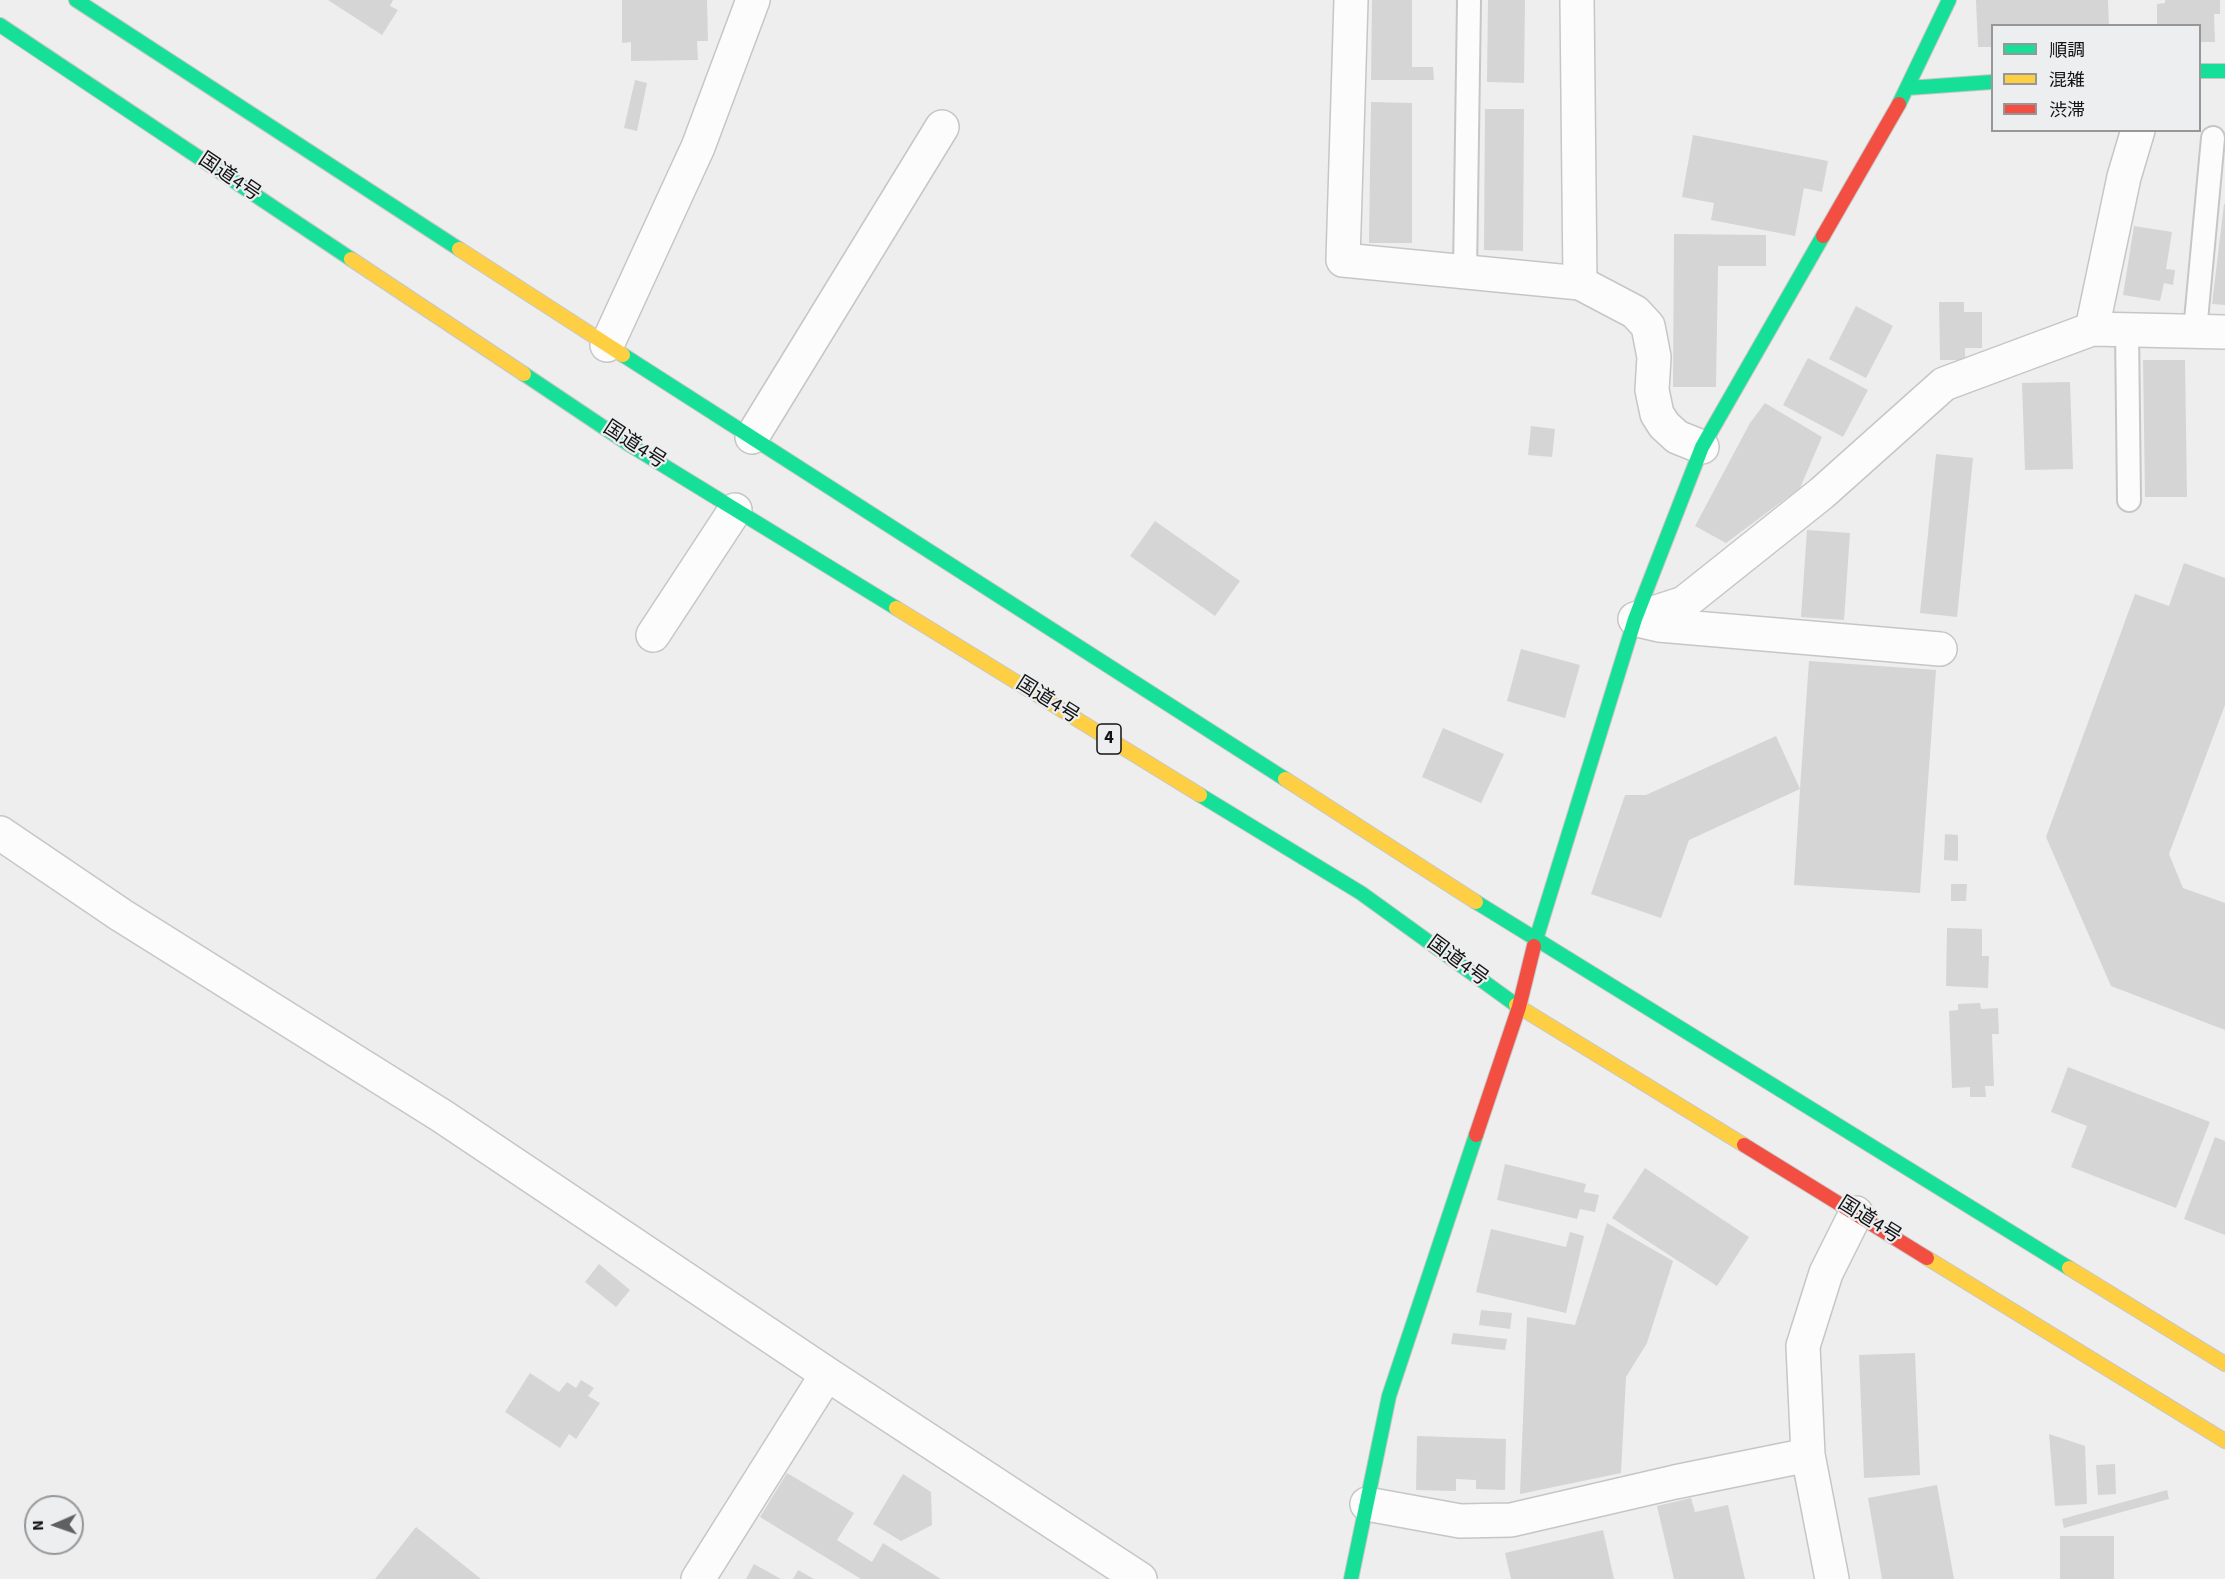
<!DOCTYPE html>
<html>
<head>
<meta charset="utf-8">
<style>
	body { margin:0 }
	#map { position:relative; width:2225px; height:1579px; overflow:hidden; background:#eee; font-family:"Source Sans 3","Noto Sans JP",sans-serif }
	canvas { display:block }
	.legend { position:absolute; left:1991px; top:24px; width:210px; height:108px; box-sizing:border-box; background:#edeeef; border:2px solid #969798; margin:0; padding:8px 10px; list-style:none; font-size:18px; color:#141415 }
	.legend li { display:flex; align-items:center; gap:12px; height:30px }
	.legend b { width:30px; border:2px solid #969798 }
	.north { position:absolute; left:24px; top:1495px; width:60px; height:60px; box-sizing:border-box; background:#edeeef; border:2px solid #969798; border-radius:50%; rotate:268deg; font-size:16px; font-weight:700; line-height:24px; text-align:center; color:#141415 }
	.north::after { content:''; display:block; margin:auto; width:21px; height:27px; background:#606061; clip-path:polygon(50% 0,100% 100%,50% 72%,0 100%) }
</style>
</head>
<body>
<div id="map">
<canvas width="2225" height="1579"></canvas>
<ul class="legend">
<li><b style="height:8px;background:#16e098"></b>順調</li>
<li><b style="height:8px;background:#ffcf43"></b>混雑</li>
<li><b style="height:8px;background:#f24e42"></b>渋滞</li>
</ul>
<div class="north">N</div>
</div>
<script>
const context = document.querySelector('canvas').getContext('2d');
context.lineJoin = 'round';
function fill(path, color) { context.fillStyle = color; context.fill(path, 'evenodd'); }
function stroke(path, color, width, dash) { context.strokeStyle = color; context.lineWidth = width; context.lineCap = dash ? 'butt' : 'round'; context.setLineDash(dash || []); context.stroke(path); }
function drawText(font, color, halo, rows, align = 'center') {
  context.font = font + ' "Source Sans 3","Noto Sans JP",sans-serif'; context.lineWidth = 4.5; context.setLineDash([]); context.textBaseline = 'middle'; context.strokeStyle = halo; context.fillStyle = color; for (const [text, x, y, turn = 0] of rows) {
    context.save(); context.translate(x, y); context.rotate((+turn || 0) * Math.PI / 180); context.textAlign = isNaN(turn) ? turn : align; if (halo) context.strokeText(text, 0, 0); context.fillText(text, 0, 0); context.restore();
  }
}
const building = new Path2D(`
	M328,0H393L390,6L398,10L382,35Z
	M622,0H707L708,41H697L698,60L631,61V42L622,43Z
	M1372,0H1412V67H1433L1434,80H1371Z
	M1488,0H1525L1524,83L1487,82Z
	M1976,0H2108L2109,26H1992V47H1978Z
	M2165,0H2220V14H2214L2215,42H2200V26H2157V4L2165,3Z
	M635,80L647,83L637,131L624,128Z
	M1371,102L1412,103V243H1369Z
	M1485,109H1524L1523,251L1484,250Z
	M1693,135L1828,161L1822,192L1804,188L1795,236L1711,220L1714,203L1682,197Z
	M2224,204H2225V305L2212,304Z
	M2134,226L2172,232L2166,269L2175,270L2173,285L2164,283L2160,301L2123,295Z
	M1674,234L1766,235V266H1718L1716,387H1673Z
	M1939,302H1964V312H1982V348H1965V360H1940Z
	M1856,306L1893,326L1866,378L1829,359Z
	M1808,358L1868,390L1843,437L1783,405Z
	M2143,360H2185L2187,497H2145Z
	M2070,382L2073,469L2025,470L2022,383Z
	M1765,403L1822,437L1800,488L1726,543L1695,526L1750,423Z
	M1531,426L1555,429L1552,457L1528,455Z
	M1936,454L1973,458L1957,617L1920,613Z
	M1155,521L1240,581L1215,616L1130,556Z
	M1807,530L1850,533L1844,620L1801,617Z
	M2184,563L2225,578V705L2169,854L2183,888L2225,903V1030L2111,986L2046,837L2135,594L2169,606Z
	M1521,649L1580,665L1565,718L1507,701Z
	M1809,661L1936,670L1920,893L1794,885L1800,789L1689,840L1661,918L1591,894L1625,795H1646L1776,736L1800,789Z
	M1443,728L1504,754L1481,803L1422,777Z
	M1945,834L1958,835V861L1944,860Z
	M1951,884H1967L1966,901H1951Z
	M1947,928L1982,929V956H1989L1988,988L1946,986Z
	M1980,1003L1981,1009L1998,1008L1999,1034H1992L1994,1086H1985L1986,1097H1970V1087L1952,1088L1949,1011L1958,1010V1004Z
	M2068,1067L2210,1122L2176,1208L2071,1167L2087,1126L2051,1112Z
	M2215,1137L2225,1141V1235L2184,1219Z
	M1505,1164L1586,1184L1584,1192L1599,1195L1595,1212L1580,1209L1577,1219L1497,1200Z
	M1645,1168L1749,1237L1717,1286L1612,1218Z
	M1607,1223L1673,1261L1647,1343L1626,1377L1621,1473L1520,1494L1527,1317L1575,1325Z
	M1491,1229L1566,1247L1570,1232L1584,1236L1566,1313L1476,1292Z
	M599,1264L630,1290L616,1307L585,1282Z
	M1481,1310L1512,1313L1510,1329L1479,1325Z
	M1453,1333L1507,1339L1505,1350L1451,1344Z
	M1915,1353L1920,1475L1864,1478L1859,1355Z
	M530,1373L559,1392L567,1382L576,1388L581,1380L594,1388L588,1396L600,1403L576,1439L569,1434L560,1448L505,1412Z
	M2049,1434L2085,1446L2087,1504L2055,1506Z
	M1417,1436L1506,1439L1505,1490L1476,1489V1480L1456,1479V1491L1416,1490Z
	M2115,1464L2116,1494L2098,1495L2096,1465Z
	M787,1473L854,1513L837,1540L872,1562L883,1543L941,1579H861L760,1517Z
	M903,1474L931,1492L932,1525L901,1541L873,1524Z
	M1937,1485L1954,1579H1882L1868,1498Z
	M2167,1490L2169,1499L2064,1528L2062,1519Z
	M1691,1498L1695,1512L1728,1505L1745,1579H1674L1657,1506Z
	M416,1527L481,1579H375Z
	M1603,1530L1614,1579H1511L1505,1553Z
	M2060,1536H2114V1579H2060Z
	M754,1564L781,1579H746Z
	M798,1570L814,1579H793Z`);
const lane = new Path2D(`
	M1465,272L1469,0
	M2127,330L2129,500
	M2195,331L2213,138`);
const street = new Path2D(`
	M1351,0L1343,260L1580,283L1635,312L1648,326L1654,357L1652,390L1657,414L1664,425L1677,437L1702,447
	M1577,0L1580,283
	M2092,329L2124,177L2138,130
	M607,345L698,147L753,0
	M752,437L942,127
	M1635,619L1684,603L1822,493L1944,384L2092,329L2225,332
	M1642,621L1659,625L1940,649
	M653,635L735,510
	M0,833L121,915L442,1116L827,1374L1140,1579
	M1367,1504L1460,1521L1511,1520L1675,1482L1808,1455
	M698,1579L827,1374
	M1832,1579L1808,1455L1803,1346L1826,1273L1856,1213`);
const fast = new Path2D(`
	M76,0L459,249
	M0,25L351,259
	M2200,71H2225
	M1908,88L1992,82
	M1899,104L1949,0
	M623,355L1285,779
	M524,374L630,445L896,608
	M1200,795L1361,893L1516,1005
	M1476,902L2069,1268
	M1534,946L1635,619L1702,447L1823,236
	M1351,1579L1389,1396L1476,1135`);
const slow = new Path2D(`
	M459,249L623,355
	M351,259L524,374
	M896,608L1200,795
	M1285,779L1476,902
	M1516,1005L1744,1145
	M1927,1258L2225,1441
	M2069,1268L2225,1364`);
const jam = new Path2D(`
	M1823,236L1899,104
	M1476,1135L1519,1007L1534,946
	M1744,1145L1927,1258`);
const shields = [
	[1109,739,24]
];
const shieldNames = [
	["4",1109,739]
];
const streetNames = [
	["国道4号",229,178,34],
	["国道4号",634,446,33],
	["国道4号",1047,701,32],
	["国道4号",1457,962,36],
	["国道4号",1869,1221,32]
];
fill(building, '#d5d5d5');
stroke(lane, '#c6c6c6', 26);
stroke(street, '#c6c6c6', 36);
stroke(fast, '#c6c6c6', 16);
stroke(slow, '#c6c6c6', 16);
stroke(jam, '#c6c6c6', 16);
stroke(lane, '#fcfcfc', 22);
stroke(street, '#fcfcfc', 33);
stroke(fast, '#16e098', 14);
stroke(slow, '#ffcf43', 14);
stroke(jam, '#f24e42', 14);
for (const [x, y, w] of shields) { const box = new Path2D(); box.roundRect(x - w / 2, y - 15, w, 30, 4.5); context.fillStyle = '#edeeef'; context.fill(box); stroke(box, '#141415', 1.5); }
drawText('bold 18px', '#141415', null, shieldNames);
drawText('20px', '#141415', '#edeeef', streetNames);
</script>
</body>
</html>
